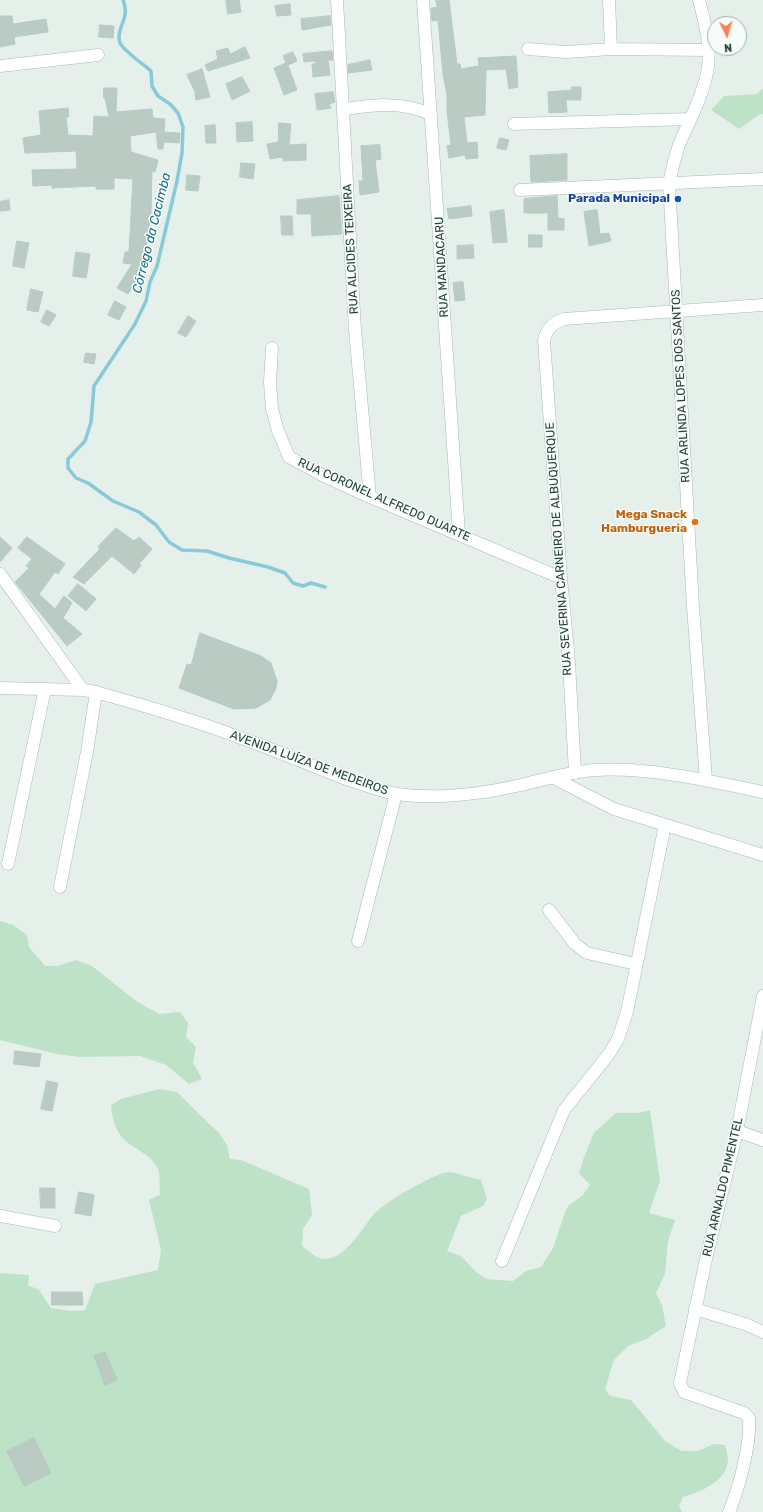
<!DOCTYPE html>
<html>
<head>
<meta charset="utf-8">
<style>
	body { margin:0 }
	#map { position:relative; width:763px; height:1512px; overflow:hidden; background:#e5f0eb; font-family:Rubik,sans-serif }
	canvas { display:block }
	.north { position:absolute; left:707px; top:16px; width:40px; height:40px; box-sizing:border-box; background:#f7fbf9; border:1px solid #a2b2ad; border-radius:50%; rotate:175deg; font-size:11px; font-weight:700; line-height:16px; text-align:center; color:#22443c }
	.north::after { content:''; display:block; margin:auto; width:14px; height:18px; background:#fd8355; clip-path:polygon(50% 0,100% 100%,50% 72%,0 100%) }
</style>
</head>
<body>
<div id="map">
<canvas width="763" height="1512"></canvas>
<div class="north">N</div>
</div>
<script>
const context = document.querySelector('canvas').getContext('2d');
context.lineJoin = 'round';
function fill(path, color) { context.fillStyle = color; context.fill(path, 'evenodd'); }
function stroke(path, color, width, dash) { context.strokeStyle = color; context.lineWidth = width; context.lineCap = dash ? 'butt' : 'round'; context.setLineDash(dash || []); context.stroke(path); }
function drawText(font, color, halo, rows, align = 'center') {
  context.font = font + ' Rubik,sans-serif'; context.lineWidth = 3; context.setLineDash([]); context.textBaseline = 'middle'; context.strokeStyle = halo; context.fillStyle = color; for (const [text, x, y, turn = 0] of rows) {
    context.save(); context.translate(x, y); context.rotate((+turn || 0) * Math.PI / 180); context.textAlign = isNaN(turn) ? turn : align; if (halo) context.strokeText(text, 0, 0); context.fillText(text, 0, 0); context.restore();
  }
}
const green = new Path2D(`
	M763,88V114H760L739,129L711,110L724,96L757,94Z
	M0,921L13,925L27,935L29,947L45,966H57L76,960L92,966L136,1001L159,1014L180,1012L188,1023L186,1037L196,1047L193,1063L202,1079L189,1084L166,1065L140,1056L79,1057L57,1054L0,1040Z
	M159,1089L177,1092L202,1117L219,1133L227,1145L230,1159L241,1160L309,1189L312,1215L303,1229L302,1246C307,1250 312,1254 317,1257C343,1268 363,1225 376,1212C387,1201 433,1174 448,1172C455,1172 473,1179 481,1180L487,1199L483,1206L461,1216L447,1251L461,1256L475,1271L486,1279L513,1281L526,1271L541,1267L553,1248L565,1212L569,1205L582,1196L590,1185L579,1173L584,1157L594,1133L616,1113H639L650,1110L660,1181L649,1213L675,1220L668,1241L665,1274L656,1293L662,1305L666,1326L646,1339L628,1346L614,1360L605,1389L610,1396L631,1400L665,1441L682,1451H698L714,1444L725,1445C726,1449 728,1456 728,1461C726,1482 700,1492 683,1497L679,1506L682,1512H0V1273L29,1275L28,1285L39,1290L51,1308L72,1311L85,1310L95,1284L158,1270L161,1250L149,1200L160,1195C159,1187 161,1174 157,1167C151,1156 141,1152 131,1145C117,1136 112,1122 111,1105L121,1099Z`);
const stream = new Path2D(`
	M123,0C131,19 115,28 120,43C124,51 143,64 151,71L152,86L158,96L170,104L178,113L183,127L182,153L177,181L157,266L150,282L146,301L135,324L94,386L91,422L85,441L68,459V468L76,478L88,483L113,501L139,512L156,525L169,542L182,550L207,551L229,558L268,567L285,573L293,583L303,586L311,583L325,587`);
const building = new Path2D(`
	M226,0H239L241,12L228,14Z
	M436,0H449L457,64H460L461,69L479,66L478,58L516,56L518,87L509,89L506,69L486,70L485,115L464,117L467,143L477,142L478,158L466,159L465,155L449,158L447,146L451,145L447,111V95L443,74L438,20L432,21L431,8L437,7Z
	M290,4L291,15L277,16L275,6Z
	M0,16H12L13,24L46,19L48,32L14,37L15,44L0,47Z
	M330,16L331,25L302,30L301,19Z
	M100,25L114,26L113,38L99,37Z
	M245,47L250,58L208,71L205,65L218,59L216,51L228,48L230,54Z
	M332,51L333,60H328L330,75L313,77L312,64H316L315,61L304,62L303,54Z
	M293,52L297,61L288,65L297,90L284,95L274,68L286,63L283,56Z
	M370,60L372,70L348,73V65Z
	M202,69L210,97L196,100L195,92L187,75Z
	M242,77L250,91L232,100L226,84Z
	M572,87H581V100H566L567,112L549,113L548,92L572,90Z
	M104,88H117L116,112L152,109L153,118L165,119L164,132L180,133L179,143L164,142L163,149H158L156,132L130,136L131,152L158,160L155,172L152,171L151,213L143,270L128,294L117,288L132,264L123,263L125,252H129L133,179L114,178V189H96V186L52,188V185L33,186L32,170L77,169L76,151L25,153L23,138L41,135L39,111L68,108L69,117H66L68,135L93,136L94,116L109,117L105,98H104Z
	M333,92L335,102L329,104L331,108L317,110L315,94Z
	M252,122L253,141L237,142L236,123Z
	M279,123L291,124L289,145L306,144V160L283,161V157L270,159L267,144L278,142Z
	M215,125L216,143H206L205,126Z
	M500,138L509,140L506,150L497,148Z
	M380,145L381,159L375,160L379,192L360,195L359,181H363L361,146Z
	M567,154V180L531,182L530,156Z
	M241,163L255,164L253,179L240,177Z
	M187,175L200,176L198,191L186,190Z
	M339,196L342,234L312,236L311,214H297V200Z
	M557,196L558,218L564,219V230H548V213H524V199Z
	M9,200L10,210L0,211V202Z
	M471,206L472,216L449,219L447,209Z
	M504,210L507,242L493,243L490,212Z
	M597,210L600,234L609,233L611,241L589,246L584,212Z
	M281,216H292L293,235H282Z
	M529,235H542V247H529Z
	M17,241L29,243L24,268L13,266Z
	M473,245L474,258L457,259V246Z
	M76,252L90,254L86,278L73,276Z
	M463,282L465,300L455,301L453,283Z
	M31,289L43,292L38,312L27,310Z
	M115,301L126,307L119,320L108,315Z
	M47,310L56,315L49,326L41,322Z
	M188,316L196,321L186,337L178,333Z
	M86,353L96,354L94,364L84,362Z
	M116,528L134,541L139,537L152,549L139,564L141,565L134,574L112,556L84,584L73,577L100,549L98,547Z
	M0,537L12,548L0,562Z
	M27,537L65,564L58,574L55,572L39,594L55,609L64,596L72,603L63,618L82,634L67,646L15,582L29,568L26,566L32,559L18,548Z
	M78,584L96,599L86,611L68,596Z
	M200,633L261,656L271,663L277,681L276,688L270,700L256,708L234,709L179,688L187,664L191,665Z
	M15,1051L41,1054L39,1067L14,1064Z
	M47,1081L58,1083L52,1111L41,1109Z
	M40,1188H55V1208H41Z
	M79,1192L94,1195L91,1216L75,1213Z
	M52,1292H82L83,1305H52Z
	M105,1352L117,1380L105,1385L94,1356Z
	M34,1438L51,1473L24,1486L7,1451Z`);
const minor = new Path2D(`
	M337,0L355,330L370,497
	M423,0L459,534
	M609,0L611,49
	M699,0C705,23 712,49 707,73C702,98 689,121 679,145C675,157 672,170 669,183L693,607L706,780
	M528,49L566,52L611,49L709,50
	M0,66L98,55
	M344,109C373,105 402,101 430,114
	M514,124L691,119
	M520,190L763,179
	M272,348L270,382L272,409L278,431L289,457L324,476L370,497L561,578
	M0,574L83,690
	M0,688L83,690L96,692C144,706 192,719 238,737C273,749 307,764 341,777C359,783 378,791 397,794C438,800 481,794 521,785C545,779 570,772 595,770C650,767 710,781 763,792
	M575,773L569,662L561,578L544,340C547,328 553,323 564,319L763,305
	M552,777L614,809L763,855
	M8,864L45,689
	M60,887L87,752L96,692
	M549,910L575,944L587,953L636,964
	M358,941L396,794
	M737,1131L763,1140
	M0,1216L55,1226
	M502,1261L564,1110L609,1054L618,1039L627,1012L665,825
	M695,1309L745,1324L763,1332
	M729,1512C739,1488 751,1444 749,1418L744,1413L684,1392L680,1383L706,1259L737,1131L763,996`);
const markers = [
	[678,199,4,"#1a4fb4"],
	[695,522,4,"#e8710a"]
];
const transitNames = [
	["Parada Municipal",670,199]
];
const streetNames = [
	["RUA ALCIDES TEIXEIRA",351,249,-93],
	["RUA MANDACARU",442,267,-93],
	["RUA ARLINDA LOPES DOS SANTOS",681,386,-93],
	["RUA CORONEL ALFREDO DUARTE",384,500,24],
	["RUA SEVERINA CARNEIRO DE ALBUQUERQUE",559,549,-94],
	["AVENIDA LUÍZA DE MEDEIROS",309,763,20],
	["RUA ARNALDO PIMENTEL",723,1187,-77]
];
const foodNames = [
	["Mega Snack",687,515],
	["Hamburgueria",687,529]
];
const waterNames = [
	["Córrego da Cacimba",152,233,-76]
];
fill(green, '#bde2c8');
stroke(stream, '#89cad8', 3.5);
fill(building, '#bacbc4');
stroke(building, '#b7cac3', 1);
stroke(minor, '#a7b9b3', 13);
stroke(minor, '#fff', 12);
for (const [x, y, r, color] of markers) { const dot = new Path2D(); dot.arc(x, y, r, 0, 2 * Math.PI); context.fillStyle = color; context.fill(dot); stroke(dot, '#f7fbf9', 1.5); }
drawText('bold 12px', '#164399', '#f7fbf9', transitNames, 'right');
drawText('12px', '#22443c', '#f7fbf9', streetNames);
drawText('bold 12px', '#c56008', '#f7fbf9', foodNames, 'right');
drawText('italic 13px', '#167086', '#f7fbf9', waterNames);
</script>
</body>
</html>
